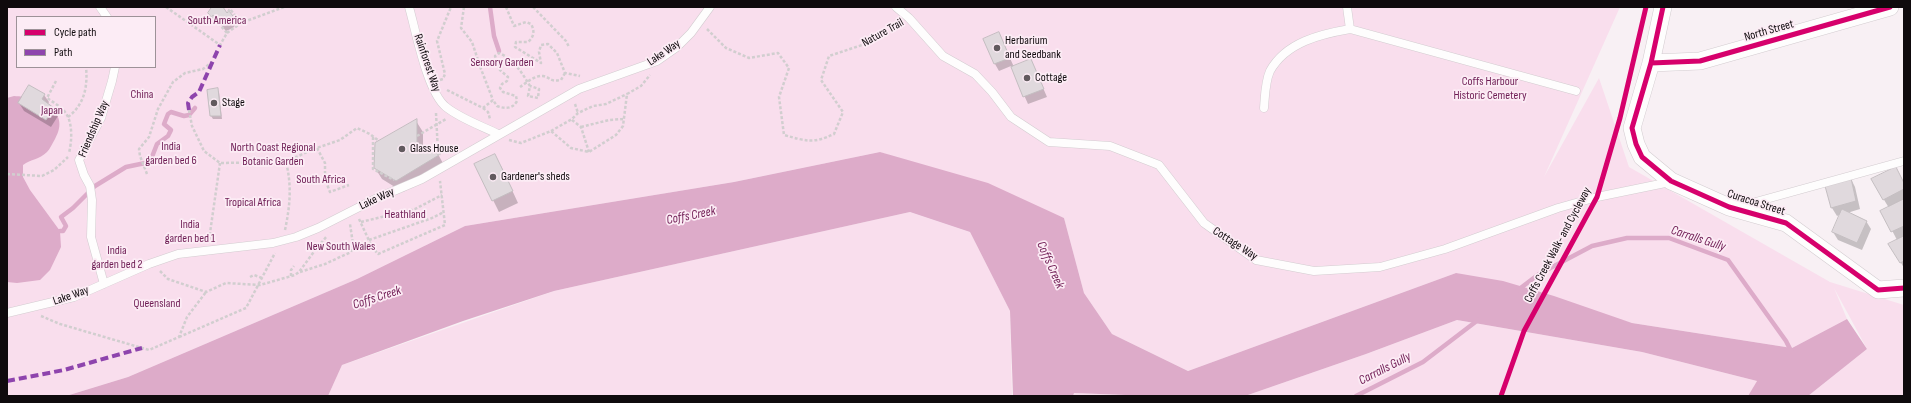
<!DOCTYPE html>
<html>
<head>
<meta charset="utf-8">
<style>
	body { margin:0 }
	#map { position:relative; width:1911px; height:403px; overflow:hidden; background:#f8f0f4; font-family:"Sofia Sans Condensed",sans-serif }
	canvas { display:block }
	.frame { position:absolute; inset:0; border:8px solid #0f0a0d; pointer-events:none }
	.legend { position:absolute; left:16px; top:16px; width:140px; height:52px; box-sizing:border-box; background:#fcecf5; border:1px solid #9d9298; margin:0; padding:5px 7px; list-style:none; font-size:12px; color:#0f0a0d }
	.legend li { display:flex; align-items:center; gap:8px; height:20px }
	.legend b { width:20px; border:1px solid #9d9298 }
</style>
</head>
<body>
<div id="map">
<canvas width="1911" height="403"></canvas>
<div class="frame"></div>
<ul class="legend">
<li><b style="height:5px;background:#d6006c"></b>Cycle path</li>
<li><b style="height:5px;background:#8e44ad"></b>Path</li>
</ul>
</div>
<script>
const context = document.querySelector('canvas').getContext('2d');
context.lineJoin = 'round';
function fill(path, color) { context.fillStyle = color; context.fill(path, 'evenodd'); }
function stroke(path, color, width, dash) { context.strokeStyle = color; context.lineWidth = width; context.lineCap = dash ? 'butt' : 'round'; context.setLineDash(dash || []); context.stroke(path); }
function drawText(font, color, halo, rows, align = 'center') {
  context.font = font + ' "Sofia Sans Condensed",sans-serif'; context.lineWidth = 3.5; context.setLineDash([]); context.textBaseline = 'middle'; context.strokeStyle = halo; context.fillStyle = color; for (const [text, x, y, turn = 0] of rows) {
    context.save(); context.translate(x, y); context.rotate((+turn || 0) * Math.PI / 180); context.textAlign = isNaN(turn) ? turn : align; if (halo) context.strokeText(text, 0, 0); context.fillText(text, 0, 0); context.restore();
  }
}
const green = new Path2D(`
	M7,7H1620L1544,177L1599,78L1629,167L1830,282L1904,305V396H1808L1867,349L1834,288L1847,319L1792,348L1632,323L1456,273L1188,371L1112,334L1084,293L1064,218L880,152L734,182L465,226L357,279L128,377L66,396H7ZM17,17H155V67H17Z
	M910,212L970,232L1010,311L1012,396H328L342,365L554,291Z
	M1457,320L1642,352L1757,381L1748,396H1245L1366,354Z
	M1074,393L1151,396H1073Z`);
const water = new Path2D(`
	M14,96C38,97 72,110 55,139C52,144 50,149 47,152C39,160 31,159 23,165V177L30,190L60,231L61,247L50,270L40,280L17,283L7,282V98Z
	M880,152L988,183L1064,218L1084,293L1112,334L1188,371L1456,273L1503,281L1554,296L1632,323L1792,348L1847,319L1867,349L1808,396H1748L1757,381L1642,352L1457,320L1366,354L1245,396H1151L1074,393L1073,396H1013L1010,311L970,232L910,212L554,291L463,321L342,365L328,396H66L128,377L357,279L465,226L734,182Z`);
const shadow = new Path2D(`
	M216,7H222L227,14L232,16L236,24L233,28L226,31L218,22L216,24L210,13Z
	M999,34L1014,67L1031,60L1047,97L1028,104L1011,66L999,71L995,64Z
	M217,89L219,92L222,119H213L211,116Z
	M44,95L49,102L48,104L53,108L58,116L51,127L24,111L19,103Z
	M416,121L423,132V147L439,156L445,167L403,192L382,179L375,168Z
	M475,164L501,166L518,203L499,212Z
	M1851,179L1855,187L1860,209L1847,213L1866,221L1871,229L1862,250L1838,240L1833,232L1841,214L1837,216L1832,208L1826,186Z
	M1872,180L1904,184V268L1890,244L1897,240L1882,211L1889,208Z`);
const stream = new Path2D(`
	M490,7L494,36L499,51
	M60,231H63L66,226L61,217L73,208L95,186L126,167L150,162L157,144L168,136L171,130L164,124L168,114L171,112L184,116L189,115L195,108
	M1518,290L1539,274L1592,246L1627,238H1669L1728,260L1786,341L1791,351
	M1356,396L1423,362L1478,320`);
const building = new Path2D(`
	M212,7H223L227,13L229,11L233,16L226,22L221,24L213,15L211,17L208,13Z
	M999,32L1010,58L994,64L983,39Z
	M1031,59L1044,89L1023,97L1011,67Z
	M29,85L45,94L42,99L54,108L46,120L18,103Z
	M218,88L221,116H210L207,90Z
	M417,119V142L439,155L396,181L374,168L375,143Z
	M495,154L513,191L492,201L474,164Z
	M1896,167L1904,183V189L1883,200L1871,179Z
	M1851,178L1856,201L1831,208L1825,186Z
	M1904,199V226L1891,232L1880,211Z
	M1842,209L1867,221L1857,243L1832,232Z
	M1904,236V261L1900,263L1888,244Z`);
const path = new Path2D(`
	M166,7L220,45L227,33L212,16
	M464,7L461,28L472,42L481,69L493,100
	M506,7L514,26L526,22L531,24C535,31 534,37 528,42H516L515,47L541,63L539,52L541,45L548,44L557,53L565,73L580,76
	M533,7L566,41L569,47
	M228,12L230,9L241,23
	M707,29L726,48L749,58L778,53L789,68L779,97L784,135C806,141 813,144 834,134L843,112L821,80L829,56L871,42L900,24
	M227,33L241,23L284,7
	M440,80L443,79L445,74L437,41L451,7
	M56,81L47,98C53,102 60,106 65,112C73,122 72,141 69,153
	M520,87C526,83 535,75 543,76C552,78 549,82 561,80L565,73
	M447,90L483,108L493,100L497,106C505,109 513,109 517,101L516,96L503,92L500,88L502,84L507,81L508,77L500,70L495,56L499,53C514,59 522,73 530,86L528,96L538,98L539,89L530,86
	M575,104L578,113
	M483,108L488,112L490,119
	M189,110L192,126L204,151L220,163L286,162L311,150L340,140L357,128L370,134L379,141
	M436,113L438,153L442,155
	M68,117C84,105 88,87 86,67
	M572,120L581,127L589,152
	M581,127L609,120L623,119
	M551,131L572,119L578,113L593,106L606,104L627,94
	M417,136L446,119
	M373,137V169L394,180
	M509,140L521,143L551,131L571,148L589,152L616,135L623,126L627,94L641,86L650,75
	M317,148L325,163V179L330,192L349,185
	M7,174L42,176L54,170L68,157
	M147,174L140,156L139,149L149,137L158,109L173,82L185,73L203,69L212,62
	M359,219L372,247L378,254L445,225L440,181
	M361,222L415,209L442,195
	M285,230C290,206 292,186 286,162
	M209,240L220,163
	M369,240L432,218L444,212
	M160,271L168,279L206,292L226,283L260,285L295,275L299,272L316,249L327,236
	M300,272L325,264L351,252L353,244L350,224
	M291,276V270L294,266
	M250,277L254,275L262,278
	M41,316L60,324L149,350L179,337L187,317L206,292
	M179,337L246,308L275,253`);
const lane = new Path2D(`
	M100,7L107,17
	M409,7C416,31 427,92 446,107C461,119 482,126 498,134
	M896,7L909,18L943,56L975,74L992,92L1011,117L1049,142L1110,146L1159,165L1204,223L1256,260L1314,271L1380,267L1445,249L1558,208L1597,197L1670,182
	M1347,7L1350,29L1576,91
	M1264,108C1265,96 1265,82 1270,71C1286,42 1321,34 1350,29
	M1741,206L1904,161
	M104,284L91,237L92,200L90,186L84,175L79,160L101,118L112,81L115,67
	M7,313L74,297L149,264L178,254L273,243L296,237L318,228L375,199L422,179L579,89L657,61L677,47L691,33L710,7`);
const street = new Path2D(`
	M1663,7L1651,63L1632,128L1636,144L1642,157L1671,181L1729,207L1786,223L1878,290L1904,288
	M1651,63L1700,61L1890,7`);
const quiet = new Path2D(`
	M189,110L188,103L192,97L199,92L220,45
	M7,381L64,370L142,348`);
const cycleway = new Path2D(`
	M1663,7L1651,63L1632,128L1636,144L1642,157L1671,181L1729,207L1786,223L1878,290L1904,288
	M1651,63L1700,61L1890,7
	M1501,396L1524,331L1597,197L1620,118L1646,7`);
const markers = [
	[997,48,4,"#615a5e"],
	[1027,78,4,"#615a5e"],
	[214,103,4,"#615a5e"],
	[402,149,4,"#615a5e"],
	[493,177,4,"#615a5e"]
];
const parkNames = [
	["South America",217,21],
	["Sensory Garden",502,63],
	["Coffs Harbour",1490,82],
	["Historic Cemetery",1490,96],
	["China",142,95],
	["Japan",52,111],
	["India",171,147],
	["garden bed 6",171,161],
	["North Coast Regional",273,148],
	["Botanic Garden",273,162],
	["South Africa",321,180],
	["Tropical Africa",253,203],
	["Heathland",405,215],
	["India",190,225],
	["garden bed 1",190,239],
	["New South Wales",341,247],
	["India",117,251],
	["garden bed 2",117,265],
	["Queensland",157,304]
];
const streetNames = [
	["North Street",1769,31,-16],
	["Nature Trail",883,33,-29],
	["Lake Way",664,53,-34],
	["Rainforest Way",427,63,71],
	["Friendship Way",94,129,-67],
	["Lake Way",377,199,-25],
	["Curacoa Street",1756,203,18],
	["Cottage Way",1235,244,33],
	["Coffs Creek Walk- and Cycleway",1558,245,-62],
	["Lake Way",71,296,-19]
];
const poiNames = [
	["Herbarium",1005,41],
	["and Seedbank",1005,55],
	["Cottage",1035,78],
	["Stage",222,103],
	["Glass House",410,149],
	["Gardener's sheds",501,177]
];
const waterNames = [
	["Coffs Creek",691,216,-11],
	["Carralls Gully",1698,239,18],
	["Coffs Creek",1050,265,66],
	["Coffs Creek",377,298,-18],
	["Carralls Gully",1385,369,-27]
];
fill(green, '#f9deed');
fill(water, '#ddabc9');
fill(shadow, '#0003');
stroke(stream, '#ddabc9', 4.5);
fill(building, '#e0d9dd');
stroke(building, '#c4bec1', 1);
stroke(lane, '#d3ccd0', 9);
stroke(street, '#d3ccd0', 18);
stroke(path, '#d1cecf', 2.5, [3, 2]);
stroke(lane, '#fefdfd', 8);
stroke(street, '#fefdfd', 17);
stroke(quiet, '#8e44ad', 4, [8, 4]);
stroke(cycleway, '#d6006c', 5);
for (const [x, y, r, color] of markers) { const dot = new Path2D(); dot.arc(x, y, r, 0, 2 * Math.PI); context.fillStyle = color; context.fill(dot); stroke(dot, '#fcecf5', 1.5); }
drawText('12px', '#6e1c54', '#fcecf5', parkNames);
drawText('12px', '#0f0a0d', '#fcecf5', streetNames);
drawText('12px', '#0f0a0d', '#fcecf5', poiNames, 'left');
drawText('italic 13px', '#742259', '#fcecf5', waterNames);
</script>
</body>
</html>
